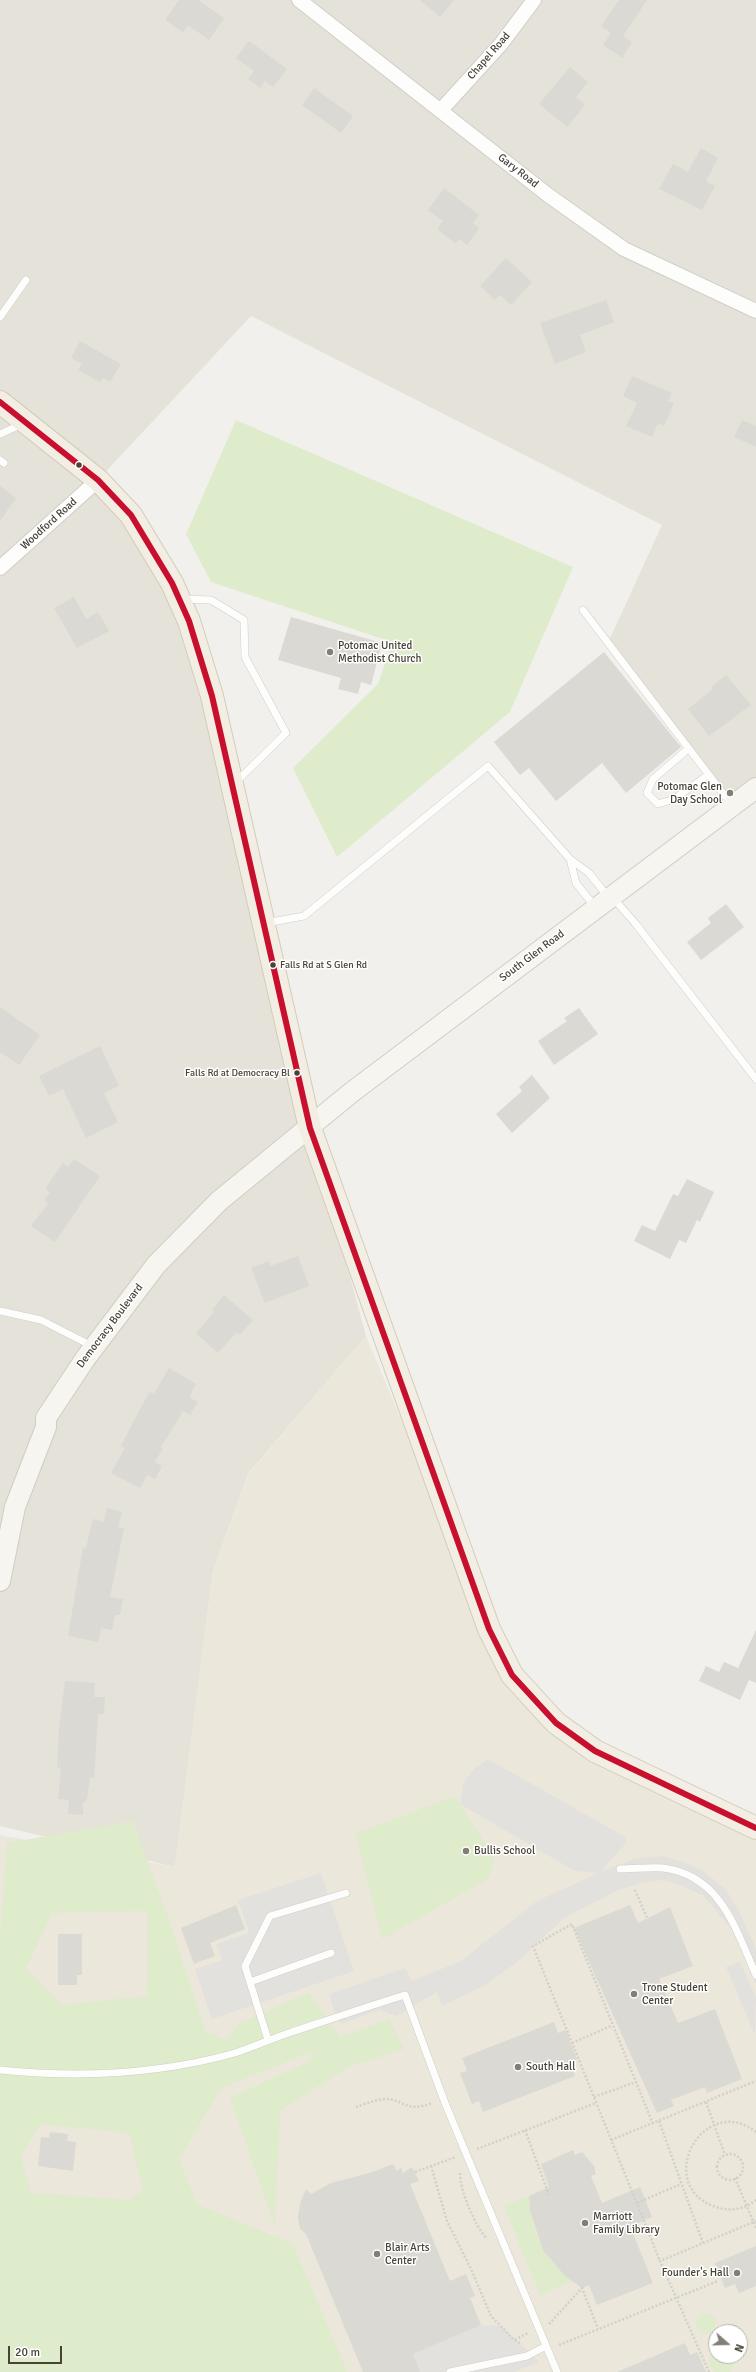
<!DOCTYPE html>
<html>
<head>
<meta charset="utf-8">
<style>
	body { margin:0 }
	#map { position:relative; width:756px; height:2372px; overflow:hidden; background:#f1f0ec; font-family:Signika,sans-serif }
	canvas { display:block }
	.north { position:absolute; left:708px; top:2324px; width:40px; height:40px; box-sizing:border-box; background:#fff; border:1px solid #b6b3af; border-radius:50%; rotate:110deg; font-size:11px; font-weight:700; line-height:16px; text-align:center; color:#484237 }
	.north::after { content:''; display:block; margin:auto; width:14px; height:18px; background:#837f76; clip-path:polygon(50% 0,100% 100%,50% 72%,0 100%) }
	.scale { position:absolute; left:8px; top:2346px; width:54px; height:18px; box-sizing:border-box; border:2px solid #484237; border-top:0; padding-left:5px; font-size:12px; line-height:14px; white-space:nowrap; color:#484237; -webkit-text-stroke:3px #fff; paint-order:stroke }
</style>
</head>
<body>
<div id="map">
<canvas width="756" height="2372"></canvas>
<div class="north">N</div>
<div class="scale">20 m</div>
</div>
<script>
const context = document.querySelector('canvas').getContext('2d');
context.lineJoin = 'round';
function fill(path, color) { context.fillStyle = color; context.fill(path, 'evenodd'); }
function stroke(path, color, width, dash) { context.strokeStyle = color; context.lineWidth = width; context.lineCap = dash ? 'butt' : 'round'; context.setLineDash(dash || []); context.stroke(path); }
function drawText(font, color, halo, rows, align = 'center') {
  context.font = font + ' Signika,sans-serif'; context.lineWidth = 3; context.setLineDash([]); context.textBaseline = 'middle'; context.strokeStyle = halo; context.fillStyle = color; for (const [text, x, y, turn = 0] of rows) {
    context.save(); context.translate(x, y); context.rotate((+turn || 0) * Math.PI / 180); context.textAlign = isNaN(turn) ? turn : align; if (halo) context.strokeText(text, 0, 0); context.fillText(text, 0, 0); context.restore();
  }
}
const residential = new Path2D(`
	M0,0H756V788L732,805L607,645L662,525L251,316L98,480L189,621L310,1128L366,1336L248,1474L213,1571L175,1867L0,1826Z`);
const education = new Path2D(`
	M366,1336L489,1629L556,1723L756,1828V2372H0V1835L175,1867L213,1571L248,1475ZM716,2332H740V2356H716Z`);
const green = new Path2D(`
	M236,420L573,567L510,712L337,857L293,768L378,684L392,642L211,582L186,534Z
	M455,1796L495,1859L488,1879L382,1939L355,1834Z
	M133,1821L171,1926L205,2031L225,2040L240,2023L309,1993L340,2037L389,2019L404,2049L348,2067L280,2111L275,2226L230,2098L308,2062L311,2052L221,2088L179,2159L197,2204L293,2244L347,2372H0V1940L7,1843ZM147,1911V1996L62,2005L26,1968L52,1913ZM40,2124L129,2133L143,2190L130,2200L31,2193L21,2156Z
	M529,2196C531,2231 544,2260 573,2281L540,2295L504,2206Z
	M696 2324a10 10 0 1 1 20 0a10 10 0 1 1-20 0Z
	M716,2351V2356H733L734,2364L730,2372H714L710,2366L709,2358Z`);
const parking = new Path2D(`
	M488,1759L625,1837L626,1843L600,1872L634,1859L662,1856L684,1862L701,1870L713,1879L726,1890L738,1909L756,1949V1984L739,1938L704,1896L678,1884L659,1880L641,1883L616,1891L564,1918L517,1962L485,1985L442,2006L437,1992L397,2016L379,2010L341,2024L335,2013L329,1994L405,1968L412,1981L461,1961L537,1901L598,1873L575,1871L460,1804L463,1783L474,1769Z
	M321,1873L354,1971L212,2019L195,1969L222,1960L216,1944L249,1933L238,1900Z
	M740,1962L756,1997L755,2035L726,1967Z
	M481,2325L501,2326L539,2362L514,2372H420L413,2354Z`);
const building = new Path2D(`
	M179,0H198L224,18L209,40L188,25L183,32L165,20Z
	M420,0H454L440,17Z
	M619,0H647L623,36L632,42L622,58L603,45L611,33L601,26Z
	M249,41L287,69L273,87L265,81L260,88L248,79L254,71L236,58Z
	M570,67L588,82L576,97L585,105L567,127L539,104Z
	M314,88L353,116L341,133L302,105Z
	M701,148L718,158L706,181L715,186L702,210L659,189L673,164L688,172Z
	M444,188L479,215L473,223L479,228L467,245L459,239L456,244L437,229L443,221L428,210Z
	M506,258L532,282L511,305L500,295L495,300L480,286Z
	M606,300L614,322L580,335L586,352L555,364L540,323Z
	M80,341L121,364L110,382L103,378L100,382L78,370L82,364L71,358Z
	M632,376L672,393L668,401L674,403L664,426L658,423L652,437L626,426L637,403L623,396Z
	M742,420L756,426V447L734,437Z
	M0,486L16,498L0,521Z
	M74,597L86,619L98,612L109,631L77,648L54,608Z
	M291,617L382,643L371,685L361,682L358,694L338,689L341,678L278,660Z
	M604,652L681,747L626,793L602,763L556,801L529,768L520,775L494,742Z
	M726,675L751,705L709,736L688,709L713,689L711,687Z
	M726,904L744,927L701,960L687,942L711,923L708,918Z
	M0,1007L40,1035L19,1065L0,1052Z
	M579,1008L598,1034L554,1065L538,1041L567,1021L564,1018Z
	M100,1046L119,1086L104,1093L118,1122L86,1138L63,1089L49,1096L39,1076Z
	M532,1075L550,1098L512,1133L496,1114L522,1091L519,1087Z
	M74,1159L100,1176L55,1242L31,1226L48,1203L44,1200L50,1192L45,1189L63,1163L68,1167Z
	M687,1179L714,1192L700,1222L697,1220L686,1243L679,1240L670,1259L634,1241L642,1225L655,1231L673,1194L678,1196Z
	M298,1256L309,1286L265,1303L251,1268L269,1261L270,1266Z
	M224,1295L253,1320L240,1335L237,1332L218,1353L196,1333L214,1312L212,1310Z
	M169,1368L196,1384L189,1397L198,1402L190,1415L183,1411L161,1447L163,1448L155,1462L162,1466L155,1479L147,1475L140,1488L111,1473L125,1448L121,1446L141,1407L150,1392L154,1394Z
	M107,1508L122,1512L118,1527L124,1528L110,1597L123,1599L120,1615H115L112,1630L101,1628L98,1642L68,1636L83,1547L86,1548L93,1519L104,1522Z
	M756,1630V1683L749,1680L740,1700L699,1681L706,1666L719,1672L724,1662L738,1668Z
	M65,1681L95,1683L94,1697H105L104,1714H98L94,1778L90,1777L87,1800L83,1804V1815L68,1814L69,1800L58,1799L61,1768L57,1767L59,1729Z
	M236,1905L245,1929L210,1943L215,1956L194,1964L181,1928Z
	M630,1905L638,1923L670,1907L693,1966L659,1979L678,2023L715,2009L742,2079L707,2093L705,2087L671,2100L674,2106L657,2113L574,1928Z
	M58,1934H82V1975H77V1985H58Z
	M554,2022L558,2033L566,2030L577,2060L570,2063L575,2076L483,2112L479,2101L472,2104L460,2073L467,2071L462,2058Z
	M50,2132L68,2134L67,2141L76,2142L73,2171L38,2166L41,2137L49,2138Z
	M573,2150L575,2155L582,2152L594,2166L596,2174L591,2176L602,2203L640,2187L652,2217L630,2226L653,2283L597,2305L589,2285L582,2288L565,2276L543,2250L530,2211L529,2196L549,2187L541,2164Z
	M393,2164L397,2171L401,2167L403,2173L412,2167L419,2181L410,2184L450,2281L466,2274L475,2296L470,2298L481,2325L413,2354L420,2372H363L306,2234L300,2229L298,2218L300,2204L306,2189L311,2194L331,2183L373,2172Z
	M756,2246V2286L739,2293L735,2284L725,2288L715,2263Z
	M685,2343L690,2355L697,2352L706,2372H617Z`);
const path = new Path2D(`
	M635,1890L647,1918
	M572,2043L611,2026
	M594,2097L633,2083
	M706,2102L725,2155
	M356,2107C365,2104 375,2100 384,2099C403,2098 405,2114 432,2103
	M659,2121L703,2243
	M653,2124L572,1924L533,1946L660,2261
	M525,2130L549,2195
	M756,2132C703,2091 652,2186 716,2207C730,2212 745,2209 756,2200
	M611,2140L756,2081
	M477,2149L596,2103
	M717 2167a13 13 0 1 1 26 0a13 13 0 1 1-26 0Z
	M431,2166L447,2221L471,2269L491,2316L514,2340L522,2344
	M415,2172L456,2157
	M460,2173C460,2191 475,2226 487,2239
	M735,2178L756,2228
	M637,2203L681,2184
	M549,2324L582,2288L598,2329
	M515,2340L528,2333
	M559,2345L718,2281
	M709,2372L660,2261L756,2221`);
const service = new Path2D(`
	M0,317L26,280
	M0,434L22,424
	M0,460L4,463
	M182,599L211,600L244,620L245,657L286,733L235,783
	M583,610L732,805
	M688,749L653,779L647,793L658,804L674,799L708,775
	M570,859L576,883L595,907
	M613,898L635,923L756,1079
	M266,923L304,916L488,766L570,859L589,873L609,898
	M0,1311L41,1320L92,1346
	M620,1869C634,1869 649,1867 663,1868C721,1875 736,1930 756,1975
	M250,1982L331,1953
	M268,2040L245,1966L270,1916L346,1893
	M0,2070C80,2078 157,2075 235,2053C253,2047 271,2039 289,2033C328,2020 366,2007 405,1995L445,2103L557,2372
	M450,2372L527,2356L546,2346`);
const minor = new Path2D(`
	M299,0L548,195L624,249L756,311
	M441,110L501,44L534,0
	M0,568L98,480`);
const secondary = new Path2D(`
	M0,1581L15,1507L46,1427V1418L85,1359L156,1265L219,1201L352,1092L756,788`);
const primary = new Path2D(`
	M0,402L98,480L131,515L172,583L189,621L212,696L310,1128L489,1629L512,1675L556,1723L595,1751L756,1828`);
const bus1 = new Path2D(`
	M0,402L98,480L131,515L172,583L189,621L212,696L310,1128L489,1629L512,1675L556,1723L595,1751L756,1828`);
const markers = [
	[79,465,3.5,"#484237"],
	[330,652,4,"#837f76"],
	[730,793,4,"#837f76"],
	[273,965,3.5,"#484237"],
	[297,1073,3.5,"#484237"],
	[466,1851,4,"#837f76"],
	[634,1994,4,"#837f76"],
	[518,2067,4,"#837f76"],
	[585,2223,4,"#837f76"],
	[377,2254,4,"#837f76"],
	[737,2273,4,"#837f76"]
];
const busNames = [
	["Falls Rd at S Glen Rd",280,965],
	["Falls Rd at Democracy Bl",290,1073,"right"]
];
const streetNames = [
	["Chapel Road",489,56,-49],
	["Gary Road",518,171,38],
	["Woodford Road",49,524,-42],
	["South Glen Road",532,956,-37],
	["Democracy Boulevard",110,1326,-53]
];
const poiNames = [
	["Potomac United",338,646],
	["Methodist Church",338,659],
	["Potomac Glen",722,787,"right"],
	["Day School",722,800,"right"],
	["Bullis School",474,1851],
	["Trone Student",642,1988],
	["Center",642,2001],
	["South Hall",526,2067],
	["Marriott",593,2217],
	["Family Library",593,2230],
	["Blair Arts",385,2248],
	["Center",385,2261],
	["Founder's Hall",729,2273,"right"]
];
fill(residential, '#e5e2d9');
fill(education, '#ece7db');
fill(green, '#deeccc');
fill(parking, '#e3e1dd');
fill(building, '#dbd9d4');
stroke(service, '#cfcec9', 8);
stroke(minor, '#cfcec9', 16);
stroke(secondary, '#d1cdc3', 22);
stroke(primary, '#d3ccb9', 24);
stroke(path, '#d2d0ca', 2.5, [2, 2]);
stroke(service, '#fdfdfc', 7);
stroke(minor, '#fdfdfc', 14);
stroke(secondary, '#f7f5ef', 20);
stroke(primary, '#f2eee4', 22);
stroke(bus1, '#c8102e', 6);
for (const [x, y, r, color] of markers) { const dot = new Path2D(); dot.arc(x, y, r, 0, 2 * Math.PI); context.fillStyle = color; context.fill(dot); stroke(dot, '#fff', 1.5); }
drawText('10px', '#484237', '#fff', busNames, 'left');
drawText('11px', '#484237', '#fff', streetNames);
drawText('11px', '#484237', '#fff', poiNames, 'left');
</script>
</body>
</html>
